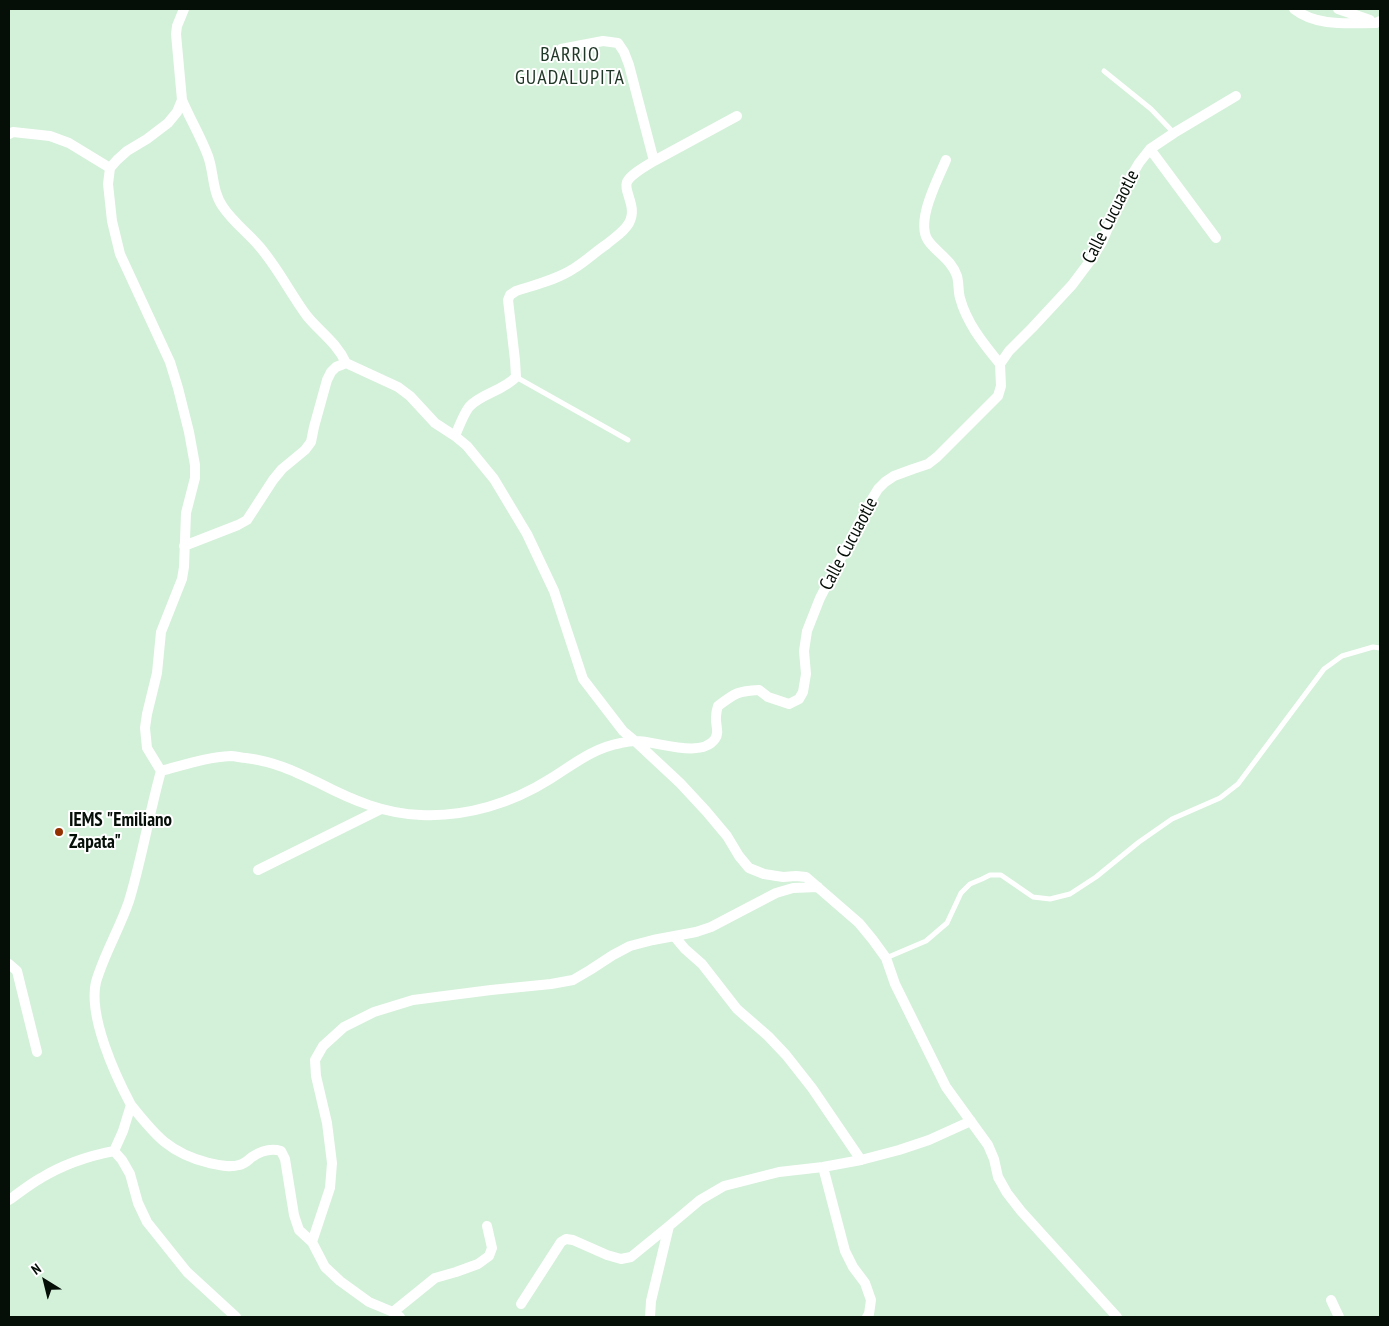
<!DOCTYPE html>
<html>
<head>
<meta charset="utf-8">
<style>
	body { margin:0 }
	#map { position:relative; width:1389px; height:1326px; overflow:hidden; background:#d3f0d9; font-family:"PT Sans Narrow",sans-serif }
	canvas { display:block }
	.frame { position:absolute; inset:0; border:10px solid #050e07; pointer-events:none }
	.north { position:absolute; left:20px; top:1256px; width:50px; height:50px; -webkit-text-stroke:4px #fff; paint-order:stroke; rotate:324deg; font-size:14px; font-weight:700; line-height:20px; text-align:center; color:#050e07 }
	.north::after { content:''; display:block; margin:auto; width:18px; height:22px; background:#050e07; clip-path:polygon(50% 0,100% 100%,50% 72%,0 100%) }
</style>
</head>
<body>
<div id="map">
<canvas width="1389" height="1326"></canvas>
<div class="frame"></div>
<div class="north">N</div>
</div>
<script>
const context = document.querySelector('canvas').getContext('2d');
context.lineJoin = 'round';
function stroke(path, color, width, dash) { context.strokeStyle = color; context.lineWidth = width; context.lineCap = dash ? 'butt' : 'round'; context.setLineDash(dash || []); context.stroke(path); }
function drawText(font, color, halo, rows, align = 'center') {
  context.font = font + ' "PT Sans Narrow",sans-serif'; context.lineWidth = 4; context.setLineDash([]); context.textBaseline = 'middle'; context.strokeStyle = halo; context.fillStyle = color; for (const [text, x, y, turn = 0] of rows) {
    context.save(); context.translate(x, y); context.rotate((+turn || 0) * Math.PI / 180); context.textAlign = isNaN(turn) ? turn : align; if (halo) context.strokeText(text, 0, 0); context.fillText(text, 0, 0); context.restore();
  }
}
const service = new Path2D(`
	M1104,71L1151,109L1174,133
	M516,377L628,440
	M886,958L926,941L947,923L961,893L970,884L982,879L990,875H1001L1033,897L1050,899L1070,894L1096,877L1139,842L1172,819L1220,798L1238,784L1324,669L1342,656L1373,647L1380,648`);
const minor = new Path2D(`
	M184,9L177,26L176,34L182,100L177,112L168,123L147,139L127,151L117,160L110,168L108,184L112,221L120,254L170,362L178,388L189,432L195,465V478L186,513L184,567L182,579L161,632L157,673L147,714L145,728L147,748L161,771C184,765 207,757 231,756C236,756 241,758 246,758C276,762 294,771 321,784C352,800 385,814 421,815C467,817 512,803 550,779C574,764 593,748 621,743C625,742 631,741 636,741C657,741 701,759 715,739C720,732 715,725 716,717C716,713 717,709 718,706C735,693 738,691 759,690L768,697L789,704L799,699L803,692L806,674L804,651L807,631L820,598L869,504L878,489L885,482L894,476L913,469L928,464L937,457L998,396L1001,386L1000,364L1009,351L1032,328L1072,285L1090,261L1102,242L1126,185L1139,163L1150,149L1174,133L1236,96
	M1294,9C1317,27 1349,23 1376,23L1380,21
	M1338,9L1370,20
	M561,49L603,41L618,43L624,52L629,65L654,161
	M182,100C190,119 201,137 208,156C214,172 212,192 223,207C233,222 248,233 259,246C278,268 290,293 307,316C320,332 337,343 346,363L398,387L410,396L435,423L455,436L467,446L494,479L527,534L554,591L583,679L623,731L635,741L680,783L706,811L727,836L739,856L749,868L764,874L783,877L796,876L806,877L859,923L873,940L886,958L895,984L946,1087L988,1145L994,1159L998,1177L1007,1193L1021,1211L1117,1317
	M9,134L13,132L50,136L69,143L110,168
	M1150,149L1216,238
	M946,160C938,179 913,225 930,243C939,254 952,261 957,276C959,283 958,291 960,298C967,324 984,344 1000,364
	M455,436C459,427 463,415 469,407C480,394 503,391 516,377L515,360L508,300L510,295L516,291C534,285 556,280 573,269C585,262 595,252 607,244C614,238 624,232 629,223C638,207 623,191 627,182C631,174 646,166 654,161L737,116
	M184,546L238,525L247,520L273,480L282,469L305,450L311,442L314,427L327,380L331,372L336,367L346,363
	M258,870L379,810
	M674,936L685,949L702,964L737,1009L768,1036L786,1055L812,1088L861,1160
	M9,964L17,971L37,1052
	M131,1105C155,1135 169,1153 209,1163C219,1165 229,1168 239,1165C245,1164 248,1160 252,1157C261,1151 271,1148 281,1151L285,1159L294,1215L299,1230L312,1242
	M114,1151L123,1131L131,1105C115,1075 88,1016 96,982C104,954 120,928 129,901C142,858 149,814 161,771
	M114,1151L122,1160L130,1174L138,1203L147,1222L187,1272L236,1317
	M823,1167L845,1251L853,1267L865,1283L871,1300L869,1314L867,1317
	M9,1200C19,1193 30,1184 41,1178C64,1164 88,1156 114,1151
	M1331,1300L1339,1317
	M521,1304L561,1242L566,1239L573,1240L607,1255L621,1259L631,1257L669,1226
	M393,1312L435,1278L456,1272L478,1264L489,1256L492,1248L487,1226
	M400,1317L393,1312L369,1302L340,1281L325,1267L312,1242L330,1188L332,1163L327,1123L316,1076L315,1060L323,1046L344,1027L374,1012L413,1000L491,990L551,984L573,980L590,970L613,955L630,946L653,940L696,932L711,927L776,893L793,888L818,887
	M650,1317L651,1301L669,1226L700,1200L724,1186L779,1172L823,1167L861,1160L899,1150L929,1140L971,1121`);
const markers = [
	[59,832,5,"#942f00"]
];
const streetNames = [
	["Calle Cucuaotle",1111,217,-63],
	["Calle Cucuaotle",849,544,-62]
];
const poiNames = [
	["IEMS \"Emiliano",69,821],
	["Zapata\"",69,843]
];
const neighbourhoodNames = [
	["BARRIO",570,55],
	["GUADALUPITA",570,78]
];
stroke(service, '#fff', 5);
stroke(minor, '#fff', 10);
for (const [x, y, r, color] of markers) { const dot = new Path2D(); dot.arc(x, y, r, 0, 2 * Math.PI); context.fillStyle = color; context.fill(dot); stroke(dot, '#fff', 2); }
drawText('19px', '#050e07', '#fff', streetNames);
drawText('bold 19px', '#050e07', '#fff', poiNames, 'left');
context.letterSpacing = '1px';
drawText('20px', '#203827', '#fff', neighbourhoodNames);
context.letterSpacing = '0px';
</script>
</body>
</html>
